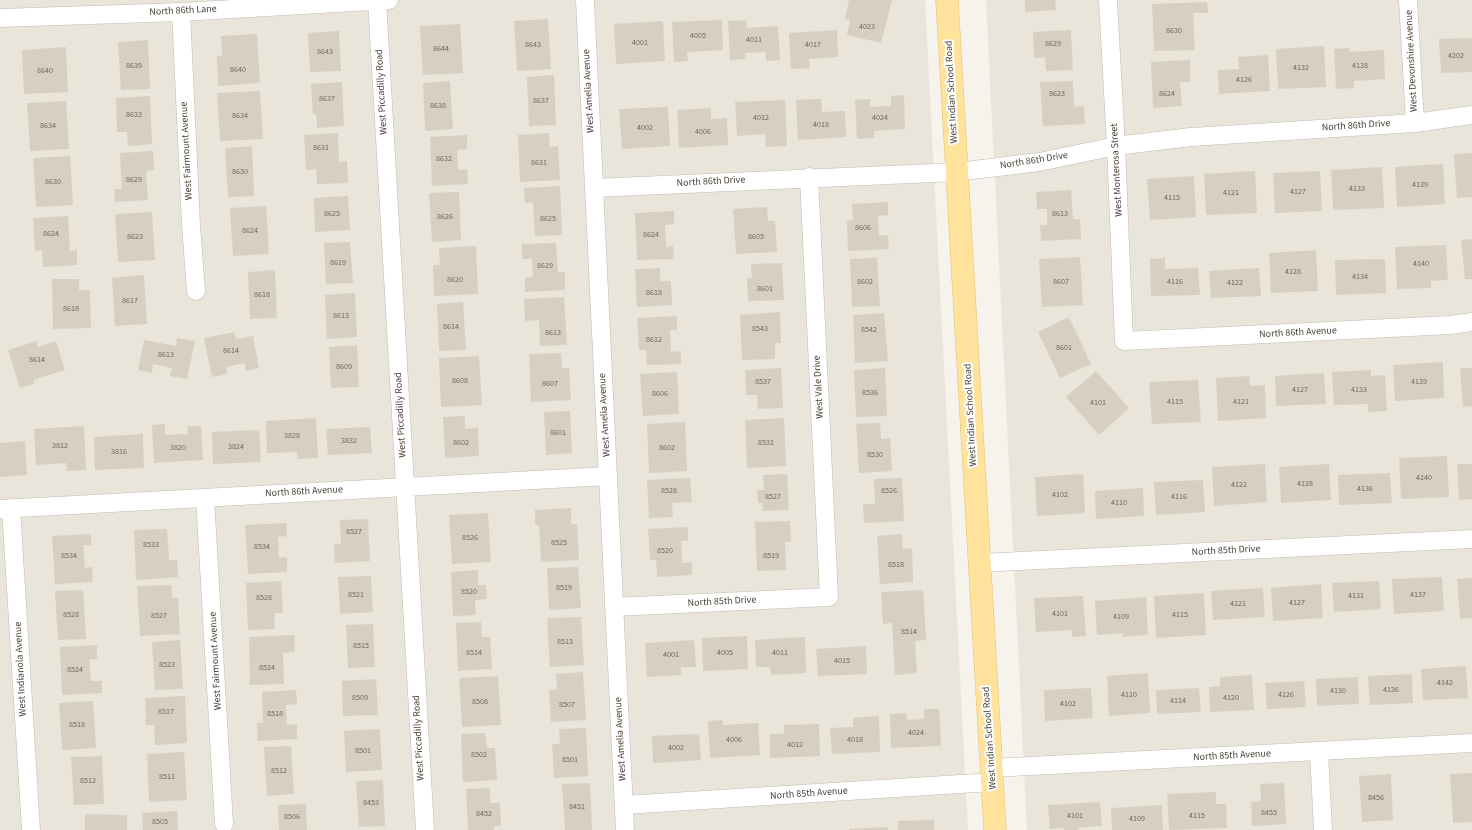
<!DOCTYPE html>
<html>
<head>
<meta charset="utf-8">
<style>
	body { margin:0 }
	canvas { display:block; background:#f6f3ec }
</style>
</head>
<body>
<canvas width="1472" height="830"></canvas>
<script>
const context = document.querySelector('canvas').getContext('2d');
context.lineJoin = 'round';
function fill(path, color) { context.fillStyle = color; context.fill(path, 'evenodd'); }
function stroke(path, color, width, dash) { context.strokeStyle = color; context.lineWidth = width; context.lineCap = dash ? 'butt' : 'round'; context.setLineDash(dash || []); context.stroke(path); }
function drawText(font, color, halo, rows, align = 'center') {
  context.font = font + ' "Source Sans 3",sans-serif'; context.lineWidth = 4; context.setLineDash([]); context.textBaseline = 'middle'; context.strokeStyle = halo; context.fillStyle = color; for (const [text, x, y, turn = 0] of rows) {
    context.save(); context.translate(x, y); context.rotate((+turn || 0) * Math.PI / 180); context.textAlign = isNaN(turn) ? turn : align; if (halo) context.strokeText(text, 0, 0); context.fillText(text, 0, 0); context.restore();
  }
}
const residential = new Path2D(`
	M0,0H925L968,830H0Z
	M986,0H1472V830H1027Z`);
const building = new Path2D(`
	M849,0H892L881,43L847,35L850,20L845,19Z
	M1025,0H1055L1056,10L1025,12Z
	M1207,2L1208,13H1193L1195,50L1154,51L1152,4Z
	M548,19L551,69L517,71L514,21Z
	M722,20L723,50L687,52L688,61L674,62L672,22Z
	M746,20L747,28L778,26L780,60L766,61V52L745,53V59L730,60L728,21Z
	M663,21L665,61L616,64L614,24Z
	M460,24L463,73L423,75L420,26Z
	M837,30L838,57L809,59L810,68L791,69L789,33Z
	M1071,30L1073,70L1046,71L1045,57L1034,58L1033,32Z
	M339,31L341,71L310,72L308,33Z
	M257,34L260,83L218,86L217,56H222L221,36Z
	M1472,38V72L1441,73L1439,39Z
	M148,40L150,89L121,90L118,42Z
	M1324,46L1326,87L1278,89L1276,49Z
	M66,47L68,92L24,94L22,50Z
	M1349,48V52L1384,50L1385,79L1354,81V88L1336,89L1334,49Z
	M1268,55L1270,91L1219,94L1218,70L1239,69L1238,57Z
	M1190,60V82H1180L1182,106L1153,108L1151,62Z
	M554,75L556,125L529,126L527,77Z
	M450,81L453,129L425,131L423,83Z
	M1073,81L1074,107L1084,106L1085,124L1043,126L1040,82Z
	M342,82L344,126L317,128L316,114H313L311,84Z
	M260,91L263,139L220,141L217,93Z
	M904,95L905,129L874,131V138L857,139L855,100L870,99V107L891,106V96Z
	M150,96L152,144L128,146L127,132H117L116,98Z
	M821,99L822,112L845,111L846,137L798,140L796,100Z
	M785,100L787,146L766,147L765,134L737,136L735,102Z
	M66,101L69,149L30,151L27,103Z
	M668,107L670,146L622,149L619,109Z
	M711,108V119L727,118L728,145L679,148L677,110Z
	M338,133L339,162L347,161L348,183L317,184L316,169L306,170L304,135Z
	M549,133L550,147L558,146L560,180L520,182L518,135Z
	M467,135V149L457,150L458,170L467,169L468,184L432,186L430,137Z
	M252,146L254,196L228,197L225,148Z
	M153,151L154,170L146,171L148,200L115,202L114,189H122L120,153Z
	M1472,153V197L1457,198L1454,154Z
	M70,156L73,205L36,207L33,158Z
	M1443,164L1445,204L1397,207L1395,167Z
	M1382,167L1384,208L1333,210L1331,170Z
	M1255,171L1257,213L1206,215L1204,174Z
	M1320,171L1322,211L1275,213L1273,173Z
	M1194,176L1196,217L1150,220L1147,179Z
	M560,186L562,235L535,236L533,202L525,203L524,188Z
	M1071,190L1073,219H1080L1081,239L1041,241L1040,225H1047V209H1037L1036,192Z
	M459,192L461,240L432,242L429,193Z
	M348,196L350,230L315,232L314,198Z
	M888,202V215L878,216L879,236L888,235L889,249L848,251L847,221L853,220L852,204Z
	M266,206L269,254L233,256L230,208Z
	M767,207L768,221H775L777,252L736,254L733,209Z
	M674,211V224L665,225L666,247L673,246L674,259L637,260L635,213Z
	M152,212L155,260L118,262L115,214Z
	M68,216L70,251L77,250V265L43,267L42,250L35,251L33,218Z
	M1472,239V279H1465L1461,240Z
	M350,242L353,283L326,284L324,243Z
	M556,243L558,272H565V290L525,292V278L533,277L532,259H522V244Z
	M1446,245L1448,280L1431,281V288L1397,289L1395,247Z
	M476,246L478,294L434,296L433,265H440L439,248Z
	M1316,250L1318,291L1271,293L1269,253Z
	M1080,257L1083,305L1042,307L1039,259Z
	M877,258L880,306L852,307L850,259Z
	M1165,258V269L1198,268L1200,295L1151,296L1150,259Z
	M1385,259L1386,293L1336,295L1335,260Z
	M782,263L784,300L748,301L747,278H752L751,264Z
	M660,268V281H671L672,305L637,307L635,269Z
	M1259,268L1261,296L1211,298L1209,271Z
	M275,270L277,318L250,319L248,272Z
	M144,275L147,324L115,326L112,278Z
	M52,279H79V290H90L91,328L53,329Z
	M355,293L357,337L327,339L325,295Z
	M564,297L567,345L540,346L539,320L525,321L524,299Z
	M463,302L466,350L439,351L437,304Z
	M780,312L781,343H775V359L742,360L740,315Z
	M884,313L888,361L855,363L853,315Z
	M677,316V330H670L671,352L681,351V364L647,365L646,350H639L637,318Z
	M1069,317L1091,364L1060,378L1038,332Z
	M234,332L236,339L253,336L259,368L246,371L245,363L226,367L227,374L212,377L204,338Z
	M177,338L195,341L187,379L170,376L172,368L153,364L152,373L138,370L144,340L176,346Z
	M37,341L38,347L56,341L65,370L33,380L34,384L20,388L8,350Z
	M357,345L359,387L331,388L329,347Z
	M561,353L562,368H569L571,400L531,402L529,354Z
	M479,356L482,405L441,407L439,358Z
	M1443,362L1444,398L1395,401L1393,365Z
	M781,368L783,408L758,409L757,395H746L745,370Z
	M885,368L887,416L856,417L854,370Z
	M1460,368H1472V406L1463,407Z
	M1371,370V376L1385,375L1387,411L1368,412V404L1334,405L1332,372Z
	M1096,371L1129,408L1099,435L1066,397Z
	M677,372L679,414L643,416L640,374Z
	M1324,373L1326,404L1276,406L1275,376Z
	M1249,376L1250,386L1265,385L1266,418L1218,421L1216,378Z
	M1198,380L1201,422L1152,424L1149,382Z
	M570,411L572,453L546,455L544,412Z
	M465,416V429L478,428L479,456L445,458L443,417Z
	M316,418L318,458L298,459L297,452L267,453L266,421Z
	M784,418L786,466L747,468L745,420Z
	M685,422L687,471L649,473L647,424Z
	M880,423L881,439L890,438L892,471L859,473L856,424Z
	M165,424V435L188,434L187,426H201L203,460L154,463L152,425Z
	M84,426L86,470L67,471L66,463L36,465L34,429Z
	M370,427L372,453L328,455L326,429Z
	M259,430L261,462L213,464L212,432Z
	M143,434L144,468L95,470L94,437Z
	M25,441L27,475L0,477V443Z
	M1447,456L1449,497L1401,499L1399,458Z
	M1265,464L1267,502L1214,506L1212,467Z
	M1329,464L1331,500L1281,503L1279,467Z
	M1457,464H1472V499L1459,500Z
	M1390,473L1392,503L1339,505L1338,475Z
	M787,474L789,510L763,511L762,503H758L757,490H764L763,475Z
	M1083,474L1085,513L1037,516L1035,477Z
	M690,478L692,502L672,503L673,517L649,518L647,480Z
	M902,478L904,521L864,523L863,504H875L874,479Z
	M1203,480L1205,512L1156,515L1154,482Z
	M1143,488L1144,516L1096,519L1095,491Z
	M571,508V524H577L579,560L541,562L539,525H535V510Z
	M488,513L491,562L452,564L449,515Z
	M368,519L370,561L335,563L334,544H341L340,520Z
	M790,521L791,542H785L786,570L757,571L755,522Z
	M286,523L287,536L278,537L279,558L287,557V572L248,574L245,525Z
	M688,527V541H681L682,563L692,562V575L657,577L656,560H650L648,529Z
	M167,529L169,560H177L178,577L136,580L134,530Z
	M91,534V545H83L85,568L92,567L93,582L55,584L52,536Z
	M902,534L903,549L912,548L913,582L880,584L877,536Z
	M578,567L581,608L549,610L547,568Z
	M478,570V585H486L487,599L475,600L476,615L453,616L451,572Z
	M371,576L373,612L340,614L338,577Z
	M1442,577L1444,611L1394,614L1392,579Z
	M1472,578V618L1460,619L1457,579Z
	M281,581L283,613H274L275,629L248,630L246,583Z
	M1379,581L1381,609L1334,612L1332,583Z
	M1321,584L1323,618L1273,621L1271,588Z
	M171,585L172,598H178L180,634L140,636L137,586Z
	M1263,588L1265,617L1213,620L1211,591Z
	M83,590L86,639L58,640L55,591Z
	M923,590L926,640L915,641L917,673L895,675L892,623L883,624L881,592Z
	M1204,593L1206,635L1156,638L1154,596Z
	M1083,596L1086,636L1072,637V630L1036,632L1034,598Z
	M1146,597L1148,635L1123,637V633L1097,635L1095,601Z
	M581,617L584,665L550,667L547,618Z
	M481,622L482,637H490L492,669L458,671L456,623Z
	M373,624L375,667L348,668L346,625Z
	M294,635L295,652L283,653L284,684L250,685L249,637Z
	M747,636L748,669L703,671L702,638Z
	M805,637L806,673L771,675L770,667H756L755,640Z
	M180,640L183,689L155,690L152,642Z
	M694,640L696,667H681V675L647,677L645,643Z
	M97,645V659H89L91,681H102V693L62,695L60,647Z
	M866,646L867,674L818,676L816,649Z
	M1466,666L1468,698L1423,700L1421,669Z
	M583,672L586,720L551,722L549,690L557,689L556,674Z
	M1148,673L1150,713L1109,716L1107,676Z
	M1412,674L1413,703L1370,705L1368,676Z
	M1252,675L1254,710L1210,712L1209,687L1220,686V677Z
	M498,676L501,725L462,727L459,678Z
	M1358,677L1359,704L1317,706L1316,679Z
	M376,679L378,715L343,716L342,681Z
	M1304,681L1306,707L1267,709L1265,683Z
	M1091,688L1093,718L1045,721L1044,690Z
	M1199,688L1201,712L1157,714L1156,690Z
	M296,690L297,704L286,705L287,725L297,724V739L258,741L257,723H263L262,692Z
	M185,696L187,743L155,745L154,725H146L145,698Z
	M93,701L96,748L62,750L59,703Z
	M924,709H939L941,746L891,748L890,714L906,713L907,720L924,719Z
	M879,716L880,752L832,754L830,728L853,727V718Z
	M722,720L723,725L758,723L760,755L710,758L708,721Z
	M819,724L820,756L770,758V734H784V725Z
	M586,728L588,776L554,778L552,744H560L559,729Z
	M380,729L382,770L346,772L344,731Z
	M485,733L487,748H495L497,780L463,782L461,734Z
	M699,734L701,760L653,763L652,736Z
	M291,746L294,794L267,796L264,747Z
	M184,752L187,800L149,802L147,754Z
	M102,756L104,804L74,805L71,757Z
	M1472,773V822L1453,823L1450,774Z
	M1391,774L1393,820L1362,822L1359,776Z
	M383,780L385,826L359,827L356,781Z
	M590,783L592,830H565L562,784Z
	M1284,783L1286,824L1252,826L1251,802L1261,801L1260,784Z
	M490,788V803H500L501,826H494V830H468L466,789Z
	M1216,792V804H1226L1227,828L1169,830L1167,794Z
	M1100,802L1102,826L1077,828L1078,830H1064V828L1050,829L1048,805Z
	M306,804L307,830H279L278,805Z
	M1162,805L1163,830H1112L1111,808Z
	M177,811L178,830H143L142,813Z
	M85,814L127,815V830H85Z
	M934,820V830H898V821Z
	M888,827V830H849V829Z`);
const minor = new Path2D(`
	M377,0L425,830
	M585,0L625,830
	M1108,0L1116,146L1124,341L1451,325L1472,322
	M1408,0L1415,123
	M181,12L191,225L196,291
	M0,18L181,12L389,0
	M594,188L957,172L1039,162L1116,146L1191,137L1415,123L1472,115
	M205,498L224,824
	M11,508L31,830
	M0,509L608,476
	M979,563L1472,539
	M614,607L829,597L809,177
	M1319,752L1323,830
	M992,768L1472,743
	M624,805L993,782`);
const major = new Path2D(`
	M947,0L995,830`);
const numberNames = [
	["4023",867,27],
	["8630",1174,31],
	["4005",698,36],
	["4011",754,40],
	["4001",640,43],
	["8629",1053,44],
	["8643",533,45],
	["4017",813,45],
	["8644",441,49],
	["8643",325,52],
	["4202",1456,56],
	["8639",134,66],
	["4138",1360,66],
	["4132",1301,68],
	["8640",238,70],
	["8640",45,71],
	["4126",1244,80],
	["8623",1057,94],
	["8624",1167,94],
	["8637",327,99],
	["8637",541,101],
	["8638",438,106],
	["8633",134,115],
	["8634",240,116],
	["4012",761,118],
	["4024",880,118],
	["4018",821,125],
	["8634",48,126],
	["4002",645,128],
	["4006",703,132],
	["8631",321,148],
	["8632",444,159],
	["8631",539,163],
	["8630",240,172],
	["8629",134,180],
	["8630",53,182],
	["4139",1420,185],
	["4133",1357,189],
	["4127",1298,192],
	["4121",1231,193],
	["4115",1172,198],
	["8625",332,214],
	["8613",1060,214],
	["8626",445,217],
	["8625",548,219],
	["8606",863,228],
	["8624",250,231],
	["8624",51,234],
	["8624",651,235],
	["8623",135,237],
	["8605",756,237],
	["8619",338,263],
	["4140",1421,264],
	["8619",545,266],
	["4128",1293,272],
	["4134",1360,277],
	["8620",455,280],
	["8602",865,282],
	["8607",1061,282],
	["4116",1175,282],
	["4122",1235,283],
	["8601",765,289],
	["8618",654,293],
	["8618",262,295],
	["8617",130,301],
	["8618",71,309],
	["8613",341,316],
	["8614",451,327],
	["8543",760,329],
	["8542",869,330],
	["8613",553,333],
	["8612",654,340],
	["8601",1064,348],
	["8614",231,351],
	["8613",166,355],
	["8614",37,360],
	["8609",344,367],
	["8608",460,381],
	["8537",763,382],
	["4139",1419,382],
	["8607",550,384],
	["4127",1300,390],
	["4133",1359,390],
	["8536",870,393],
	["8606",660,394],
	["4115",1175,402],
	["4121",1241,402],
	["4101",1098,403],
	["8601",558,433],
	["3828",292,436],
	["3832",349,441],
	["8602",461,443],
	["8531",766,443],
	["3812",60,446],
	["3824",236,447],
	["3820",178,448],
	["8602",667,448],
	["3816",119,452],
	["8530",875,455],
	["4140",1424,478],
	["4128",1305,484],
	["4122",1239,485],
	["4136",1365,489],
	["8528",669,491],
	["8526",889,491],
	["4102",1060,495],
	["8527",773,497],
	["4116",1179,497],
	["4110",1119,503],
	["8527",354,532],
	["8526",470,538],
	["8525",559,543],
	["8533",151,545],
	["8534",262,547],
	["8520",665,551],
	["8534",69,556],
	["8519",771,556],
	["8518",896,565],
	["8519",564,588],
	["8520",469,592],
	["8521",356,595],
	["4137",1418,595],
	["4131",1356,596],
	["8528",264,598],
	["4127",1297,603],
	["4121",1238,604],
	["4101",1060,614],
	["8528",71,615],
	["4115",1180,615],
	["8527",159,616],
	["4109",1121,617],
	["8514",909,632],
	["8513",565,642],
	["8515",361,646],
	["8514",474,653],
	["4005",725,653],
	["4011",780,653],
	["4001",671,655],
	["4015",842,661],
	["8523",167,665],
	["8524",267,668],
	["8524",75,670],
	["4142",1445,683],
	["4136",1391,690],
	["4130",1338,691],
	["4110",1129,695],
	["4126",1286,695],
	["8509",360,698],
	["4120",1231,698],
	["4114",1178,701],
	["8508",480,702],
	["4102",1068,704],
	["8507",567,705],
	["8517",166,712],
	["8518",275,714],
	["8518",77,725],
	["4024",916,733],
	["4006",734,740],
	["4018",855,740],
	["4012",795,745],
	["4002",676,748],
	["8501",363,751],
	["8502",479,755],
	["8501",570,760],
	["8512",279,771],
	["8511",167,777],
	["8512",88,781],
	["8456",1376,798],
	["8453",371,803],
	["8451",577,807],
	["8455",1269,813],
	["8452",484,814],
	["4101",1075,816],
	["4115",1197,816],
	["8506",292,817],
	["4109",1137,819],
	["8505",160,822]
];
const streetNames = [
	["North 86th Lane",183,11,-3],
	["West Devonshire Avenue",1412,61,-93],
	["West Amelia Avenue",589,91,-93],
	["West Piccadilly Road",382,92,-93],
	["West Indian School Road",952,92,-93],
	["North 86th Drive",1356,126,-4],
	["West Fairmount Avenue",187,151,-93],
	["North 86th Drive",1034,161,-9],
	["West Monterosa Street",1117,170,-93],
	["North 86th Drive",711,182,-3],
	["North 86th Avenue",1298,333,-3],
	["West Vale Drive",819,387,-93],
	["West Piccadilly Road",401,415,-93],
	["West Amelia Avenue",605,415,-93],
	["West Indian School Road",971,415,-93],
	["North 86th Avenue",304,492,-3],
	["North 85th Drive",1226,551,-3],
	["North 85th Drive",722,602,-3],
	["West Fairmount Avenue",216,661,-93],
	["West Indianola Avenue",21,669,-93],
	["West Piccadilly Road",419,738,-93],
	["West Indian School Road",990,738,-94],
	["West Amelia Avenue",621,739,-93],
	["North 85th Avenue",1232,756,-3],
	["North 85th Avenue",809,794,-4]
];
fill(residential, '#eae5da');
fill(building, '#d8cfc1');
stroke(minor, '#c2bbae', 19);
stroke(major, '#e6c16a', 23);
stroke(minor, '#fff', 18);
stroke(major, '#ffe39c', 22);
drawText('8px', '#6e675b', null, numberNames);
drawText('10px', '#4b4439', '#fff', streetNames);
</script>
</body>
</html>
